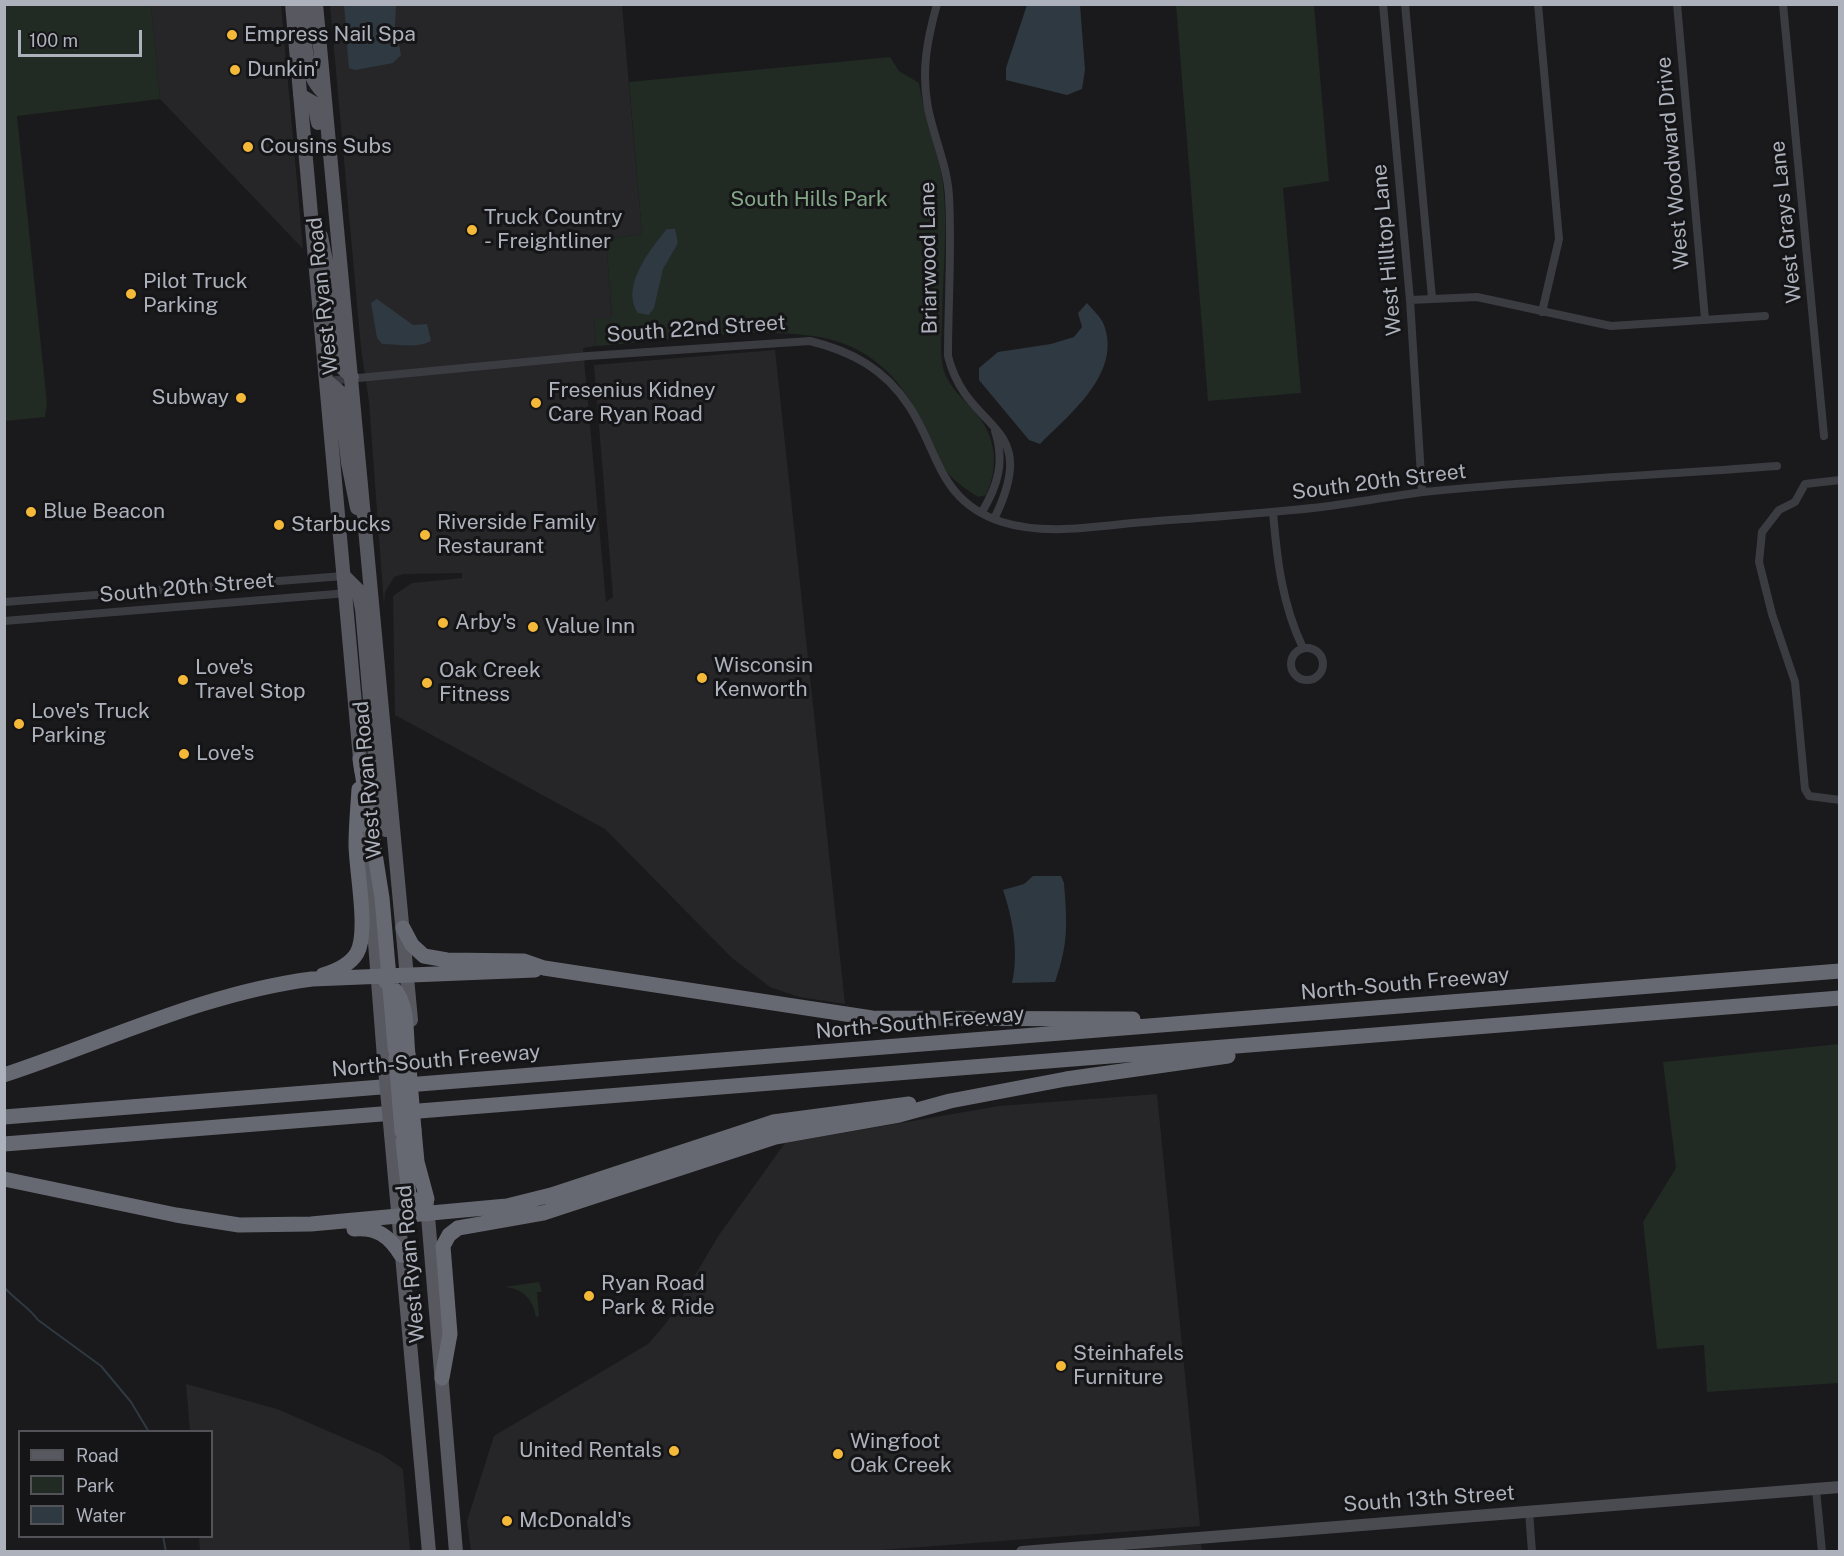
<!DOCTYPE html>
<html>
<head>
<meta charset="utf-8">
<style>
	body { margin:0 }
	#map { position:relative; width:1844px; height:1556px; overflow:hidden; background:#1a1a1c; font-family:"Public Sans",sans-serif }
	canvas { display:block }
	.frame { position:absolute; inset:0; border:6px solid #acb1bc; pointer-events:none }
	.legend { position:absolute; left:18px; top:1430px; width:195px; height:108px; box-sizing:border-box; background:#151517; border:2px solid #515359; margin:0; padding:8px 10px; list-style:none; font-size:18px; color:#acb1bc }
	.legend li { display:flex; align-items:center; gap:12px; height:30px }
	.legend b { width:30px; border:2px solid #515359 }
	.scale { position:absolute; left:18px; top:30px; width:124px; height:27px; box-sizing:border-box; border:3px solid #acb1bc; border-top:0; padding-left:8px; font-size:18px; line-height:21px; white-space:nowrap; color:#acb1bc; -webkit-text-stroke:4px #151517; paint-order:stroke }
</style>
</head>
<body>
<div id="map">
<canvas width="1844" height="1556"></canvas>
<div class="frame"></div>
<ul class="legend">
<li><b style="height:8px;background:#575860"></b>Road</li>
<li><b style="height:16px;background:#212a23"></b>Park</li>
<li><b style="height:16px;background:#2f3941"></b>Water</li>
</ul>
<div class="scale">100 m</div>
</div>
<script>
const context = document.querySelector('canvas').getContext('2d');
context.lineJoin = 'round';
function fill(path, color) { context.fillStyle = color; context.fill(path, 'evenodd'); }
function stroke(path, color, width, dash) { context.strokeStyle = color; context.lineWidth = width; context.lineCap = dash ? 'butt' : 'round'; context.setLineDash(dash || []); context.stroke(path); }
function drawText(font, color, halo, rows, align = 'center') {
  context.font = font + ' "Public Sans",sans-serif'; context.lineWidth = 6; context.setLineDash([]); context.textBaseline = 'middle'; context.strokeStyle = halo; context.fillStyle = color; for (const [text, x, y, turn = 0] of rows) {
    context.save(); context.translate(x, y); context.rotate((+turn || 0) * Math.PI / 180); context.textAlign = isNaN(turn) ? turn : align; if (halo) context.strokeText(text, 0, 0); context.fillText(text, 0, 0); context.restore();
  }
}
const built = new Path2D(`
	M151,5H281L303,249L160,99Z
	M330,5H622L642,234L606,239L612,318L594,319L596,346L583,348L606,602L613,597L594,365L775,350L845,1004L799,997L770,987L732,958L605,829L395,715L393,596L412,583L462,578V573L404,574L394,577L385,592L384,606L369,402L361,348Z
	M1157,1094L1200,1526L855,1552L471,1551L467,1521L494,1436L648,1344L667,1322L719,1235L785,1143L999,1106Z
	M186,1384L277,1409L381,1454L403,1469L410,1551H200L199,1537L212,1536V1432L190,1431Z
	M1201,1544L1202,1551H1116Z`);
const green = new Path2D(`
	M4,5H151L160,99L17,116L47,403L45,417L5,421Z
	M1176,5H1314L1329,181L1283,188L1301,393L1208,401Z
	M890,57L899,71L919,83C924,117 939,150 943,184C948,228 943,273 942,317C942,334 939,355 944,371C951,391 968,402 980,418C997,442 998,469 986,495L978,497C966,489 951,479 943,467C927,443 921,413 903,390C888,369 867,352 842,343C782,321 662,341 596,346L594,319L612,317L606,239L642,234L629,82Z
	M1839,1044V1383L1707,1392L1704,1345L1657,1349L1643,1222L1676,1168L1663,1062Z
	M539,1282L542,1292H537L539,1316L536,1317C533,1299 522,1288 504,1287Z`);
const water = new Path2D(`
	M344,5H396L395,25L401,55L393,63L355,70L349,68L347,46L350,37L346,27Z
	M1027,5H1080L1085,70L1082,89L1067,95L1006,80V68Z
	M667,229H675L678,243L663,269L654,308L649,315L638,313C620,287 651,248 667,229Z
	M377,299L413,325L427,324L431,341C416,349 399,344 382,344L377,338L371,303Z
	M1087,303C1093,310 1101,317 1104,325C1122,373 1070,414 1040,444L1029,440L979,380V368L998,352L1051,344L1074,337L1082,327L1078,313Z
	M1033,876H1061L1064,883C1067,923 1069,942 1055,982L1012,983C1019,952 1013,920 1003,890L1024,884Z`);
const stream = new Path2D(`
	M4,1287C15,1300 29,1307 38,1320L101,1366L131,1402L149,1432
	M163,1536L166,1552`);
const street = new Path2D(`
	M937,4C927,40 921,71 928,108C934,138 947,165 949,196C952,249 948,303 948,356C967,434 1043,420 994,519
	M1383,4L1410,300L1422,492
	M1405,4L1432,298
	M1538,4L1559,239L1542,312
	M1677,4L1705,319
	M1783,4L1824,436
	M1410,300L1477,297L1611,326L1765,316
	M327,381L588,356L810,341C851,351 885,369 909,406C939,451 938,501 1002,522C1047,536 1097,526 1144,522C1205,517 1267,514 1329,506C1360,502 1392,496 1423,492C1541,480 1660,475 1777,466
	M1840,480L1805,484L1795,502L1779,510L1762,532L1759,562L1772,614L1795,682L1805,789L1809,796L1840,800
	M982,512C998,485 1005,462 995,431
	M1273,512C1277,560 1282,604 1303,648
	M4,602L344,576
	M4,621L348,593
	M1291 664a16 16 0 1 1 32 0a16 16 0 1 1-32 0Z
	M1816,1489L1822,1552
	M1529,1511L1532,1552`);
const secondary = new Path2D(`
	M1022,1552L1840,1487`);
const primary = new Path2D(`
	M292,4L361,770
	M303,4C306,32 301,74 324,93
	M316,4L411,1020
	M300,95L314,103L318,123
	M321,236L329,276L338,364L352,377
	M327,381L340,392L348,463L357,508
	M344,576L358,590L362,609L377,781L386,830
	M367,840L384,1058
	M391,1134L429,1552
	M427,1204L456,1552`);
const highway = new Path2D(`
	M360,759L382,898L396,1057
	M403,928L412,945L424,956L447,960L524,961L544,968L872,1018L1133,1019
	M323,975C336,971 350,965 357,953C369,932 356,870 356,844C356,825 358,807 359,789
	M386,982C410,997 405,1030 408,1055
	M4,1075C107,1041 204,993 312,979L535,970
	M4,1117L1840,971
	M414,1130L417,1162L427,1199
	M402,1132L409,1195L428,1214
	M4,1144L1840,998
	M4,1179L176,1215L239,1225L311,1224L507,1206L551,1195L773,1122L909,1104
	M354,1229C377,1227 389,1236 401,1255
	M442,1378L450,1334L443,1246L449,1235L458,1228L543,1213L775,1137L899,1115L950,1101L1066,1079L1228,1056`);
const primaryBridge = new Path2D(`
	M384,1058L391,1134`);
const highwayBridge = new Path2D(`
	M408,1055L414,1130
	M396,1057L402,1132`);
const markers = [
	[232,35,6,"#f5b939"],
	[235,70,6,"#f5b939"],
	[248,147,6,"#f5b939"],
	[472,230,6,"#f5b939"],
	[131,294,6,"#f5b939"],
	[241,398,6,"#f5b939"],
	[536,403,6,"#f5b939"],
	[31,512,6,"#f5b939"],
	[279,525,6,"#f5b939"],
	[425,535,6,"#f5b939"],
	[443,623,6,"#f5b939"],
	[533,627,6,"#f5b939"],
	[702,678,6,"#f5b939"],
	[183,680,6,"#f5b939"],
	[427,683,6,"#f5b939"],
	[19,724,6,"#f5b939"],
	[184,754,6,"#f5b939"],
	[589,1296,6,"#f5b939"],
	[1061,1366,6,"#f5b939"],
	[674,1451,6,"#f5b939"],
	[838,1454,6,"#f5b939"],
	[507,1521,6,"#f5b939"]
];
const poiNames = [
	["Empress Nail Spa",244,35],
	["Dunkin'",247,70],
	["Cousins Subs",260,147],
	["Truck Country",484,218],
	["- Freightliner",484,242],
	["Pilot Truck",143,282],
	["Parking",143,306],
	["Fresenius Kidney",548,391],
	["Care Ryan Road",548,415],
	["Subway",229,398,"right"],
	["Blue Beacon",43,512],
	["Riverside Family",437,523],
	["Restaurant",437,547],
	["Starbucks",291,525],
	["Arby's",455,623],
	["Value Inn",545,627],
	["Wisconsin",714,666],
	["Kenworth",714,690],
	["Love's",195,668],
	["Travel Stop",195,692],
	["Oak Creek",439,671],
	["Fitness",439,695],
	["Love's Truck",31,712],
	["Parking",31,736],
	["Love's",196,754],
	["Ryan Road",601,1284],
	["Park & Ride",601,1308],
	["Steinhafels",1073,1354],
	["Furniture",1073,1378],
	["Wingfoot",850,1442],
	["Oak Creek",850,1466],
	["United Rentals",662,1451,"right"],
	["McDonald's",519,1521]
];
const streetNames = [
	["West Woodward Drive",1673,163,-95],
	["West Grays Lane",1786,222,-96],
	["West Hilltop Lane",1387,250,-95],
	["Briarwood Lane",929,258,-91],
	["West Ryan Road",323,296,-96],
	["South 22nd Street",696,329,-4],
	["South 20th Street",1379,482,-7],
	["South 20th Street",187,588,-5],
	["West Ryan Road",368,780,-95],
	["North-South Freeway",1405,984,-5],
	["North-South Freeway",920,1023,-5],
	["North-South Freeway",436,1061,-5],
	["West Ryan Road",411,1264,-95],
	["South 13th Street",1429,1499,-4]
];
const parkNames = [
	["South Hills Park",809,200]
];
fill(built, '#262629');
fill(green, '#212a23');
fill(water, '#2f3941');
stroke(stream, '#2f3941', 2);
stroke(street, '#3b3c41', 8);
stroke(secondary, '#494b51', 12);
stroke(primary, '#575860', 14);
stroke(highway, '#676972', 15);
stroke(primaryBridge, '#575860', 14);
stroke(highwayBridge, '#676972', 15);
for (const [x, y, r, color] of markers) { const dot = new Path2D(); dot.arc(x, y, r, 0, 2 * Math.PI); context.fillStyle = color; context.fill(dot); stroke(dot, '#151517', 2); }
drawText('21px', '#acb1bc', '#151517', poiNames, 'left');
drawText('21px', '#acb1bc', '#151517', streetNames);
drawText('21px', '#83a786', '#151517', parkNames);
</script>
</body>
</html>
